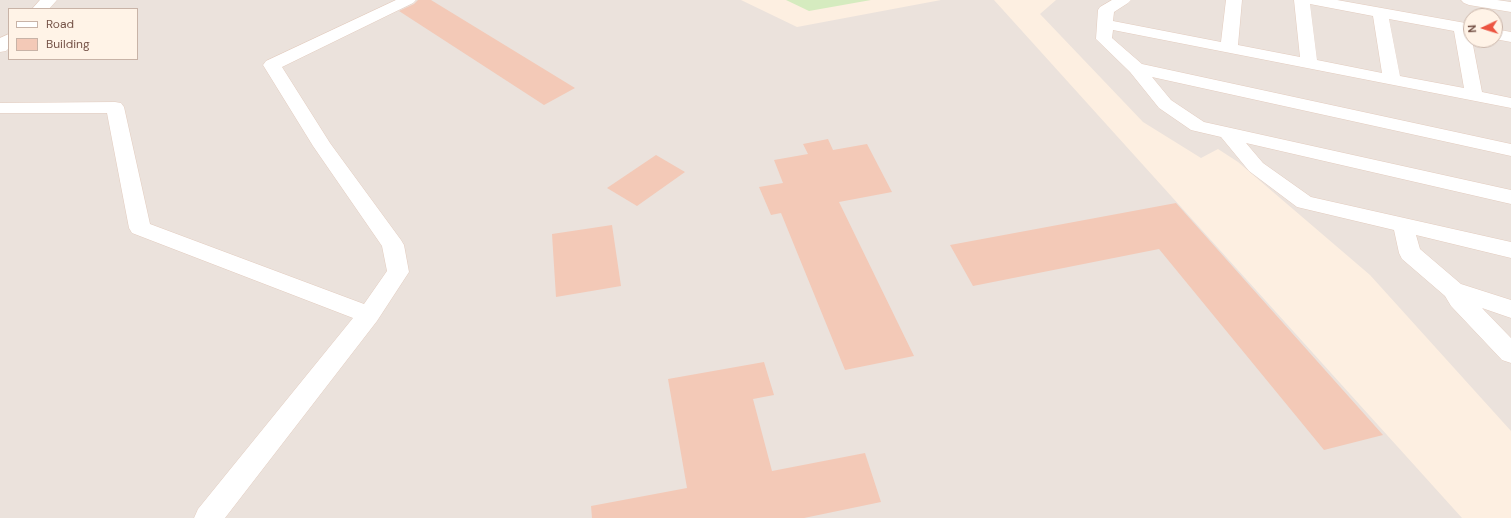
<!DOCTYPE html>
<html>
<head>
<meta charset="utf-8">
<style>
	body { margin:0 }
	#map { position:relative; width:1511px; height:518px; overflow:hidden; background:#fdefe1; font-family:"DM Sans",sans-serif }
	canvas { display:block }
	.legend { position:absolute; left:8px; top:8px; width:130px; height:52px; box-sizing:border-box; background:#fff3e7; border:1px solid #c8b3a7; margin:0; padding:5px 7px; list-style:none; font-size:12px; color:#755247 }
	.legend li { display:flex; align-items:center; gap:8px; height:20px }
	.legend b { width:20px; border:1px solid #c8b3a7 }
	.north { position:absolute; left:1463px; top:8px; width:40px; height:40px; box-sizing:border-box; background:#fff3e7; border:1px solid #c8b3a7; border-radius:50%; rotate:266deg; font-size:11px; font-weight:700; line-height:16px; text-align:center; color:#755247 }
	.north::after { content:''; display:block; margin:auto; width:14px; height:18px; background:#ec5441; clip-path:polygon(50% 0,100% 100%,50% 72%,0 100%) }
</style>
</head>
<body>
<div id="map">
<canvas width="1511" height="518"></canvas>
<ul class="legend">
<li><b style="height:5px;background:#fff"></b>Road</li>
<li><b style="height:11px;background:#f3c9b7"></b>Building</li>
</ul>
<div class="north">N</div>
</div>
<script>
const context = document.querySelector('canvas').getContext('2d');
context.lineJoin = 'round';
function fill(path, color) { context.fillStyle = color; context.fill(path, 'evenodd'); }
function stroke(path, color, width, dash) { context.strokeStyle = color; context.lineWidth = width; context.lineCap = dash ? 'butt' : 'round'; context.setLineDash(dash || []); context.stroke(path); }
const industrial = new Path2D(`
	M0,0H741L797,27L941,0H994L1462,518H0ZM9,9H137V59H9Z
	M1056,0H1511V431L1370,275L1238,162L1218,149L1201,158L1143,122L1040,14ZM1471,16H1495V40H1471Z`);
const green = new Path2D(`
	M786,0H871L809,11Z`);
const building = new Path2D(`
	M418,0H431L575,88L544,105L399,11L414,4Z
	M828,139L833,150L867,144L892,192L839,202L914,356L845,370L781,213L771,215L759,187L783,183L774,160L808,154L803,144Z
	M656,155L685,172L637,206L607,188Z
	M1176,203L1383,435L1324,450L1159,249L973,286L950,245Z
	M612,225L621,286L556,297L552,234Z
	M764,362L774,395L753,399L772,471L865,453L881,502L804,518H592L591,506L687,488L668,379Z`);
const minor = new Path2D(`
	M40,0H57L49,9H32Z
	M396,0H416L413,3L282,67L330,143L401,240L404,245L409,272L377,321L225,518H194L198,509L353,318L132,233L129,228L107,113H0V103L115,102L121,103L124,107L150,224L364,304L387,271L382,246L313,146L263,65L266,61Z
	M1112,0H1131L1128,3L1114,12L1113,21L1221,42L1226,0H1242L1238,45L1300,57L1294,0H1337L1471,24V40H1472L1482,92L1511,98V108L1113,30L1112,38L1142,64L1511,144V156L1152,77L1171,100L1204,122L1511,190V204L1246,143L1263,163L1311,197L1511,242V258L1416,235L1420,249L1461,284L1511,300V318L1482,308L1511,338V363L1502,360L1451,306L1445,296L1402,259L1399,253L1394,230L1297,207L1249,171L1221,137L1191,130L1159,108L1130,72L1096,39L1098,10L1100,7ZM1310,4L1373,16L1382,73L1317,60ZM1389,19L1454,31L1464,88L1400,76Z
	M1461,0H1497L1511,2V12L1469,5L1464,3Z
	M1495,29L1511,32V42L1495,39Z
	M9,34V48L6,51L0,52V38Z`);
fill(industrial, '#ebe2dc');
fill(green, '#d5ebbf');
fill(building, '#f3c9b7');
stroke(minor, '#e3ccbf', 1);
fill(minor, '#fff');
</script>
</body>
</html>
